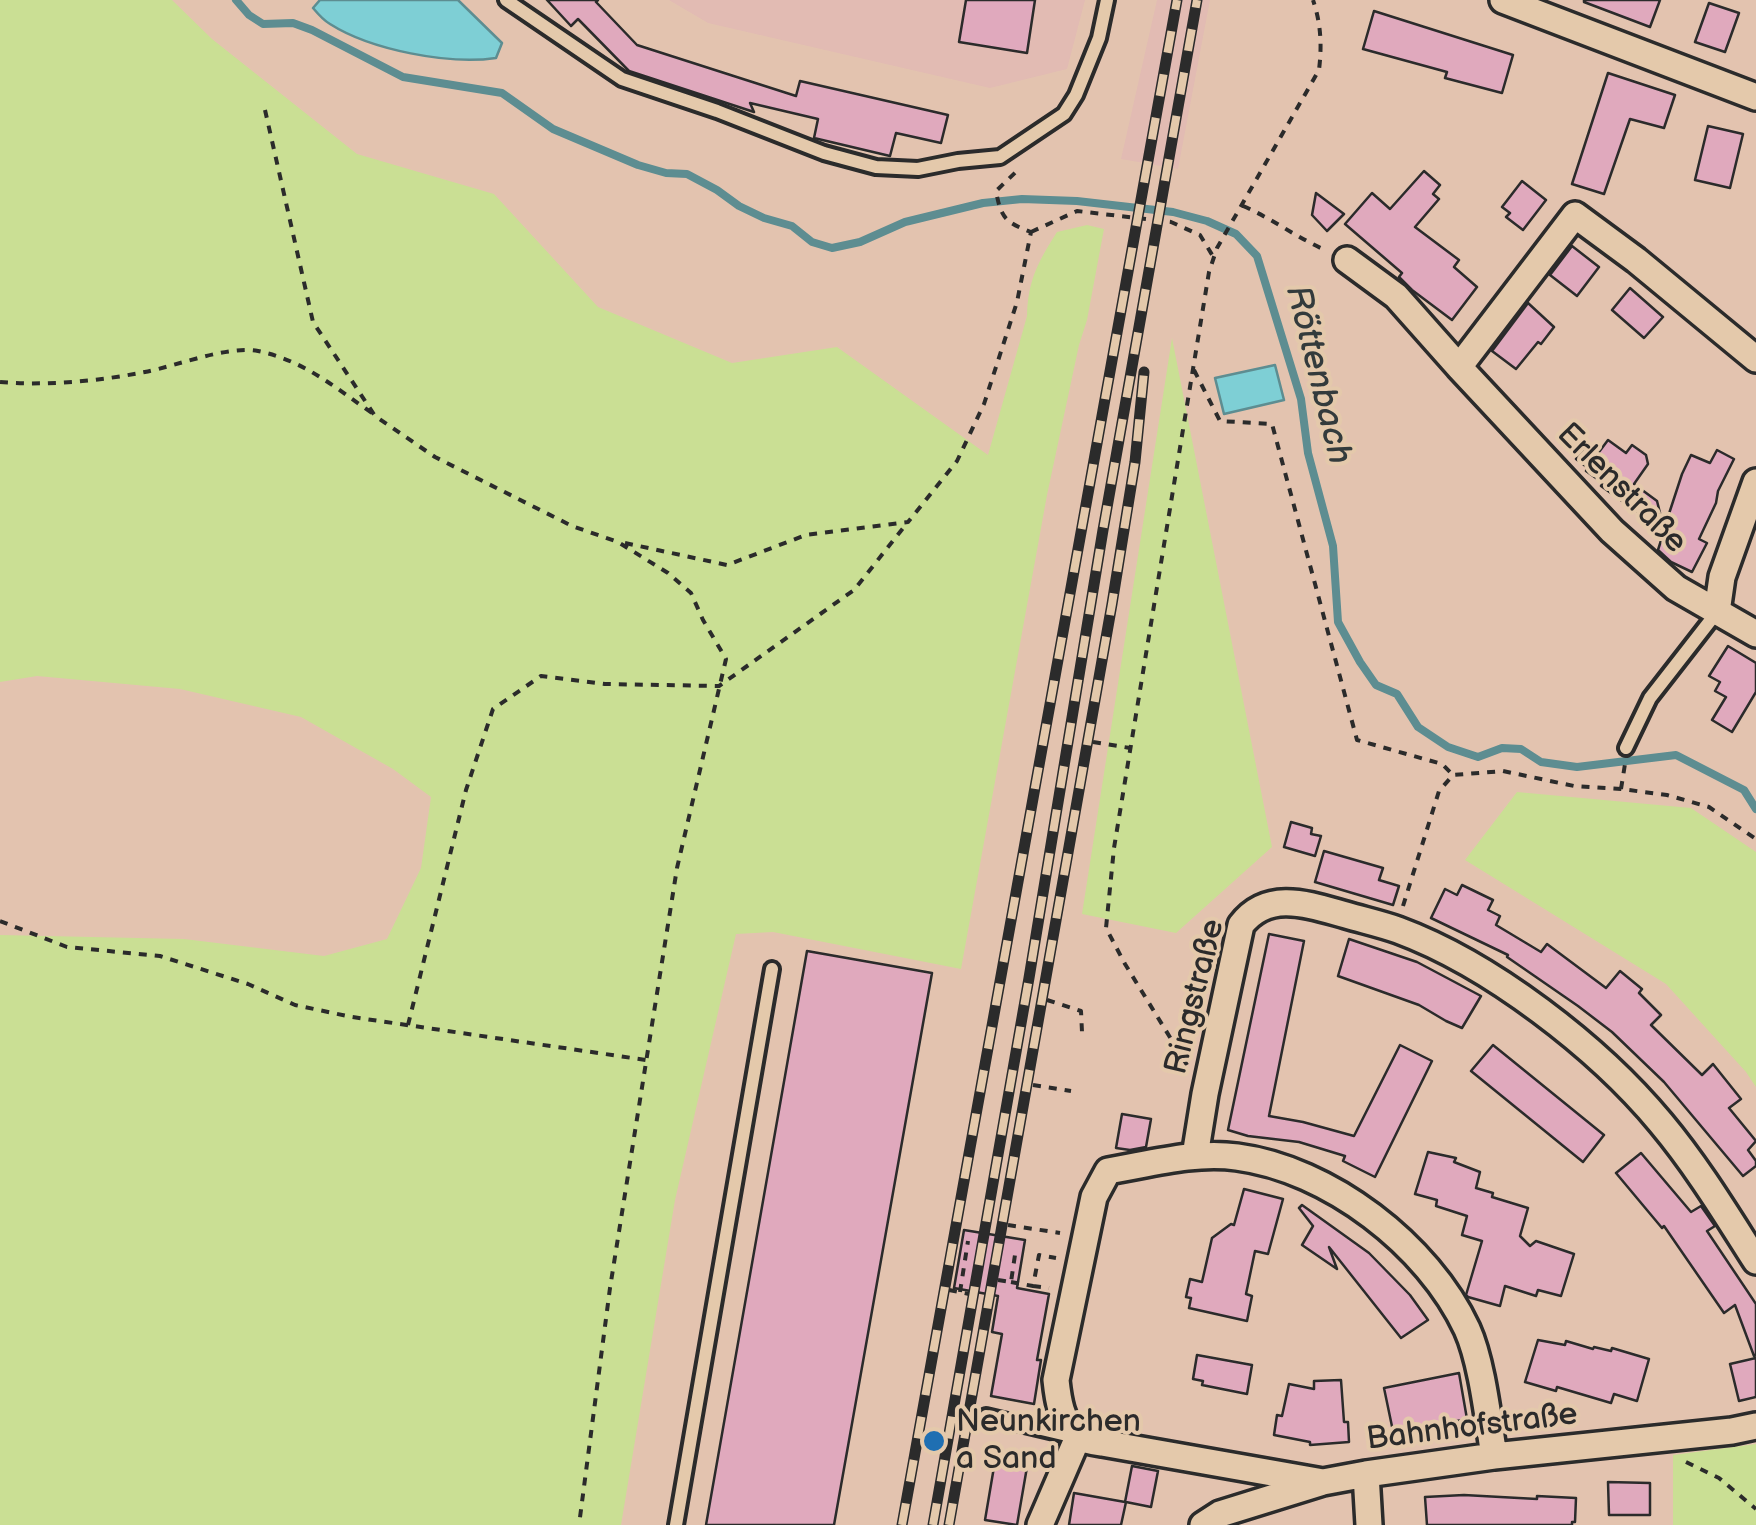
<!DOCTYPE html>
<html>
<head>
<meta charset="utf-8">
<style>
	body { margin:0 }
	canvas { display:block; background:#e3c3af }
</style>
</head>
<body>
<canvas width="1756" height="1525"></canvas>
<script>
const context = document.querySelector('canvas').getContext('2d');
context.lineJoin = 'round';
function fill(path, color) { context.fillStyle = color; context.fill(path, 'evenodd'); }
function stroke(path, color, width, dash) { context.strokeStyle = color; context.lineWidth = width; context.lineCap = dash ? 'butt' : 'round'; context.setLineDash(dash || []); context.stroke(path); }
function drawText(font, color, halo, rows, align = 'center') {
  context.font = font + ' "Balsamiq Sans",sans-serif'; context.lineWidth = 8; context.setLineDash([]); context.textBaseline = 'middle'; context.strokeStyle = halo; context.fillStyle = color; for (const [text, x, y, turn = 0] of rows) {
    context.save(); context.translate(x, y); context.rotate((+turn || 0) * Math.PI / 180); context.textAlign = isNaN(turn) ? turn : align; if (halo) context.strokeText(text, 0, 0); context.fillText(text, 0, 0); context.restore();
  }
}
const built = new Path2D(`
	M669,0H1085L1067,69L990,88L708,23Z
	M1157,0H1210L1178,169L1121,159Z`);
const green = new Path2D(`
	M0,0H172L212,39L357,154L494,194L598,307L732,363L837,347L988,455L1027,316C1028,280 1038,262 1057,232L1087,225L1104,229L1087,320L1079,345L1047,495L961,969L773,932L736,934L675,1200L621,1525H0V935L184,939L324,956L387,939L421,868L431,797L393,769L301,717L180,689L37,676L0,682Z
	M1172,338L1272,847L1176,933L1082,914Z
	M1517,792L1691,808L1756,852V1087L1746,1072L1666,984L1465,860Z
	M1756,1444V1525H1673V1455Z`);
const water = new Path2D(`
	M320,0H458L502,43L496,58C449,65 371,50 330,24C323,20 318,14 313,8Z
	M1275,365L1284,400L1224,414L1215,378Z`);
const stream = new Path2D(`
	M236,0L249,15L263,24L293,23L312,30L403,77L502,93L553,129L638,165L666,173L687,174L717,190L739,206L764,218L792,226L812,242L832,248L860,242L905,222L983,203L1022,199L1077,201L1173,212L1207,221L1236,234L1257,256L1301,399L1308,453L1333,546L1338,622L1360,662L1376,685L1397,694L1418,727L1448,747L1478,757L1502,748L1521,749L1541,762L1577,767L1676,755L1744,790L1756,809`);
const building = new Path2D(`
	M547,0H598L596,2L637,45L796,96L800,81L948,115L941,143L896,133L890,156L814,138L818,119L750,103L754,112L629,71L578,19L571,26Z
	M966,0H1035L1027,53L959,42Z
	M1584,0H1660L1650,27L1584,2Z
	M1709,3L1739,13L1725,52L1695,42Z
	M1374,11L1513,55L1502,93L1445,78L1447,72L1363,49Z
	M1608,73L1675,95L1664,128L1630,119L1604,194L1572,184Z
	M1708,126L1743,134L1730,188L1695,180Z
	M1424,171L1440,185L1433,194L1439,199L1415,227L1459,260L1454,267L1477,287L1452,320L1412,290L1399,277L1402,273L1345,224L1372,193L1390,209Z
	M1522,181L1546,200L1523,230L1506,217L1510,213L1502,207Z
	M1316,193L1344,214L1327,231L1312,215Z
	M1572,246L1599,267L1577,296L1550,275Z
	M1630,288L1663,317L1644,338L1612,310Z
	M1528,303L1554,327L1541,344L1538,342L1516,369L1492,351Z
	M1608,440L1626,453L1632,445L1646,455L1648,464L1634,484L1657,501L1664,529L1682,474L1691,455L1710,463L1717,450L1734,459L1718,491L1716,503L1699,539L1707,543L1692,572L1671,562L1658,550L1664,531L1601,486L1603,483L1586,471L1588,468L1576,459L1588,444L1599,452Z
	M1728,646L1756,663V692L1732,732L1712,720L1726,697L1715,691L1720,682L1709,676Z
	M1291,822L1312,828L1311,834L1321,836L1315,856L1284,847Z
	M1324,851L1383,868L1379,880L1399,886L1393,905L1315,882Z
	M1462,885L1493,900L1488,910L1500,916L1496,925L1541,952L1547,944L1606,988L1620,971L1642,989L1639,993L1661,1015L1651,1025L1702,1075L1713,1064L1741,1099L1729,1108L1756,1141L1748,1150L1756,1161V1166L1743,1176L1664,1082L1612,1032L1578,1006L1507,957L1508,955L1431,918L1445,889L1457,895Z
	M1269,934L1304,941L1269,1116L1303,1122L1354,1136L1400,1045L1432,1061L1375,1177L1343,1161L1345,1156L1299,1142L1248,1136L1228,1130Z
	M1349,939L1417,962L1481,996L1462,1028L1446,1021L1419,1005L1338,976Z
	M807,951L932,973L834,1525H706Z
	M1493,1045L1604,1135L1583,1162L1471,1071Z
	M1122,1114L1151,1119L1146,1147L1130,1150L1116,1148Z
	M1428,1152L1456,1158L1454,1162L1480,1172L1476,1188L1493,1193L1492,1197L1528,1208L1520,1236L1530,1246L1536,1241L1574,1254L1561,1296L1538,1290L1536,1296L1505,1286L1500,1306L1468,1297L1466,1295L1482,1241L1462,1235L1467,1216L1436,1206L1437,1200L1415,1194Z
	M1641,1153L1691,1212L1701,1206L1715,1226L1707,1231L1756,1304V1355L1754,1356L1735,1305L1724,1313L1664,1226L1662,1228L1616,1173Z
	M1244,1189L1283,1199L1268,1254L1255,1251L1246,1294L1252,1296L1247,1321L1189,1308L1191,1298L1186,1297L1190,1279L1202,1282L1212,1238L1231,1224L1234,1225Z
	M1302,1205L1369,1253L1410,1295L1428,1320L1401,1338L1329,1247L1337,1269L1302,1245L1313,1226L1299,1208Z
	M964,1230L1025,1240L1017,1288L1049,1294L1037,1360H1041L1034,1404L991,1396L1002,1334L992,1332L998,1296L954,1288Z
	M1538,1340L1565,1345L1566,1341L1593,1349L1594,1347L1611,1351L1612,1348L1649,1359L1637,1401L1614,1394L1611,1403L1557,1387L1556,1391L1525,1382Z
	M1197,1355L1252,1365L1247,1394L1202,1385L1203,1381L1193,1379Z
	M1756,1358V1397L1739,1401L1730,1364Z
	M1459,1373L1467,1419L1432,1426L1434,1432L1410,1438L1409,1433L1394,1436L1384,1388Z
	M1341,1380L1344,1422H1348L1349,1442L1310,1445V1442L1274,1435L1277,1415L1282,1416L1289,1384L1314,1389V1381Z
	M995,1461L1027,1467L1017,1525L985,1520Z
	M1132,1466L1158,1471L1151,1507L1126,1502L1121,1525H1069L1074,1493L1125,1502Z
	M1608,1482L1650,1483V1515H1609Z
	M1464,1495L1537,1499V1496L1576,1498L1575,1522H1572V1525H1427L1425,1497Z`);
const path = new Path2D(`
	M265,110L313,322L375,416L435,457L572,526L618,542L668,573L691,593L703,620L726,659L677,868L610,1288L579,1525
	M1243,206C1271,218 1296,237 1325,250
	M1031,232L1077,211L1171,222L1200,235L1214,258
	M1194,370L1220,421L1272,424L1357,740L1442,764L1453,775
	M0,382C47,386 99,381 145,372C176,366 229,345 258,351C305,361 334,387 372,413
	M625,543L727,565L806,535L908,522L957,461L984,404L1017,302L1031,232C1005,222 1001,218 996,191L1020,168
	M1093,742L1130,748
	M1621,789L1625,764
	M1403,906L1439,791L1453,775L1503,771L1574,786L1621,789L1667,795L1709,807L1756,839
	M0,921L67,947L160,956L248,984L295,1005L352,1017L646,1060
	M1047,1000L1081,1011L1082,1032
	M408,1025L466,790L493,709L541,676L605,684L719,686L854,590L908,522
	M1187,1065L1125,964L1106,928L1114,848L1209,272L1217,248L1319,70C1322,45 1321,24 1313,0
	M1033,1085L1071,1091
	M1008,1225L1060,1233
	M998,1280L1011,1282L1016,1248
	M1011,1282L1033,1286L1039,1255L1056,1258
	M1033,1286L1049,1288
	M949,1290L969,1294
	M960,1292L968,1241
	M1686,1462L1719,1478L1756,1509`);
const lane = new Path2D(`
	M506,0L622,79L717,111L824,153L876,167L918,169L958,161L1000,157L1064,114L1076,95L1099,38L1107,0
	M1626,748L1650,698L1717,612
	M986,1416L1071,1436
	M676,1525L772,969`);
const street = new Path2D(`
	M1503,0L1756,97
	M1347,260L1396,296L1459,367
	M1756,359L1636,260L1575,215L1459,367L1612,531L1676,588L1756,634
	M1717,612L1722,577L1756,482
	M1195,1156L1205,1094L1241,925C1268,889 1310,905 1346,915C1363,920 1381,924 1398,930C1490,964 1598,1047 1661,1123C1697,1166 1726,1214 1756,1261
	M1366,1474L1369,1525
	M1323,1482L1102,1443C1094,1442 1083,1440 1077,1436C1061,1422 1058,1399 1056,1380L1094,1197L1108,1171C1150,1164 1194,1151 1237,1157C1329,1169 1428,1245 1467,1329C1482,1362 1488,1419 1494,1456
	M1040,1525L1078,1437
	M1203,1525L1220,1514L1323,1482L1366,1474L1494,1456L1732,1431L1756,1426`);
const rail = new Path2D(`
	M902,1525L1177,0
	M933,1525L1029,978L1103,530L1197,0
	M949,1525L1112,604L1135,462L1144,372`);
const markers = [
	[934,1441,12,"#1f6fb2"]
];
const streetNames = [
	["Erlenstraße",1621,489,45],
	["Ringstraße",1196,997,-76],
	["Bahnhofstraße",1472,1428,-7]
];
const poiNames = [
	["Neunkirchen",956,1423],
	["a Sand",956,1460]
];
const waterNames = [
	["Röttenbach",1317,375,76]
];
fill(built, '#e2bbb3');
fill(green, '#cadf94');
fill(water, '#7ecfd5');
stroke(water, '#5d8d91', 2.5);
stroke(stream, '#5d8d91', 8);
fill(building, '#e0a9bd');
stroke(building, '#2b2b2b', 2.5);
stroke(lane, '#2b2b2b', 20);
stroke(street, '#2b2b2b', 32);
stroke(path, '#2b2b2b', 4, [8, 8]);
stroke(lane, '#e4c9ab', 12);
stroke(street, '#e4c9ab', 25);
stroke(rail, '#2b2b2b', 11);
stroke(rail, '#e4c9ab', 8, [22]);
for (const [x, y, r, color] of markers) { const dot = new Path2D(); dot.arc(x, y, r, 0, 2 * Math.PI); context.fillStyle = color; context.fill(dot); stroke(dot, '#e4c9ab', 4); }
drawText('32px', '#2b2b2b', '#e4c9ab', streetNames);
drawText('32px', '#2b2b2b', '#e4c9ab', poiNames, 'left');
drawText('italic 35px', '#333b3c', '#e4c9ab', waterNames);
</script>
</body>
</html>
